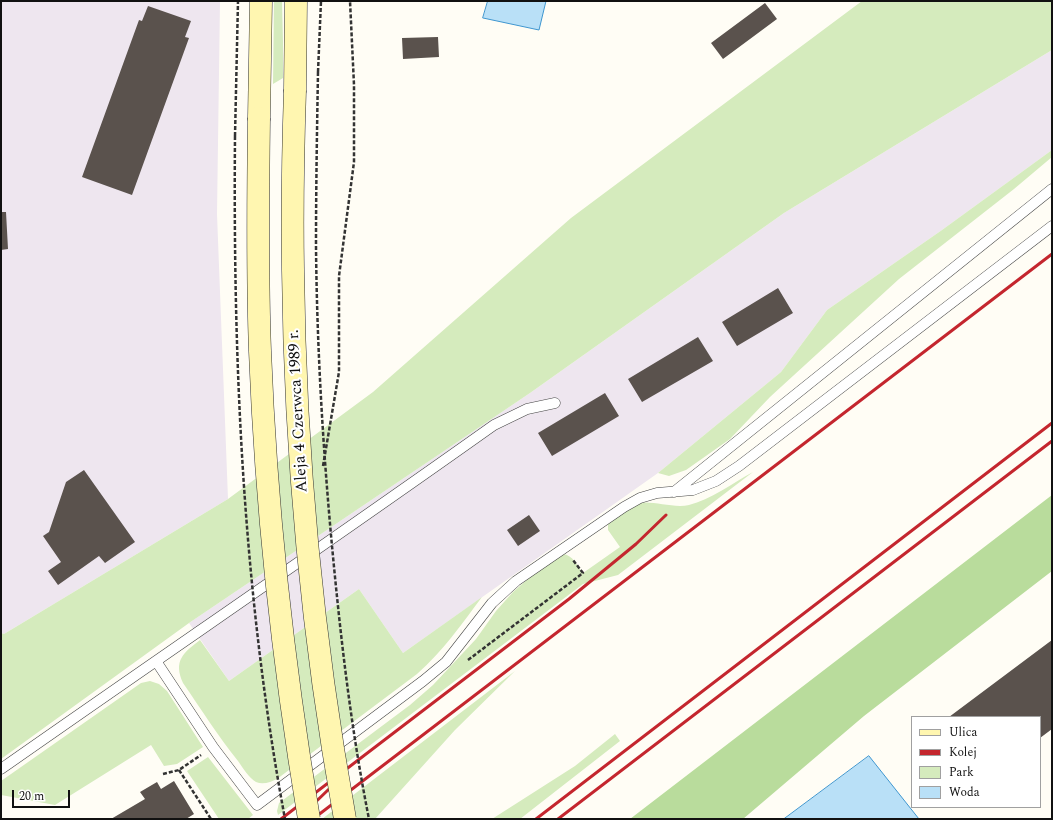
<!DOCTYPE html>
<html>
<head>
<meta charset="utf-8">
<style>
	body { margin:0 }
	#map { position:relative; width:1053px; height:820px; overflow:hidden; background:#fffdf5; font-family:Spectral,serif }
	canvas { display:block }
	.frame { position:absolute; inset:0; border:2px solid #111; pointer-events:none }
	.legend { position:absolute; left:911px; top:716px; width:130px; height:92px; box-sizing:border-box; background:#fff; border:1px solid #a0a0a0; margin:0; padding:5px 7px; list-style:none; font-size:12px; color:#111 }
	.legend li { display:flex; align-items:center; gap:8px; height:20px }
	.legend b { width:20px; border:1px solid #a0a0a0 }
	.scale { position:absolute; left:12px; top:790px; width:58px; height:18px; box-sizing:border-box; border:2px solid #111; border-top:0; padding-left:5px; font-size:12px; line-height:14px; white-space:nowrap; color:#111; -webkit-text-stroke:3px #fff; paint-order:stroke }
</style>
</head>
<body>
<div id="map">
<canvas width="1053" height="820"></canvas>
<div class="frame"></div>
<ul class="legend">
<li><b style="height:5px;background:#fff6b0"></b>Ulica</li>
<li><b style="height:5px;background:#c4262e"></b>Kolej</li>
<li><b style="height:11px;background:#d5ebbd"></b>Park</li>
<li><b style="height:11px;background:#b9e0f7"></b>Woda</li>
</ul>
<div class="scale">20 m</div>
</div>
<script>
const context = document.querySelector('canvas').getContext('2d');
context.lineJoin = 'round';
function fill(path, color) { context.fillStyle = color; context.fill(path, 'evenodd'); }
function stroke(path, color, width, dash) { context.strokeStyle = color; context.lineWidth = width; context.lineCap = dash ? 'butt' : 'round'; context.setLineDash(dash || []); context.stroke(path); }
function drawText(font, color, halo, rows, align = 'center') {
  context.font = font + ' Spectral,serif'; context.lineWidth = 4; context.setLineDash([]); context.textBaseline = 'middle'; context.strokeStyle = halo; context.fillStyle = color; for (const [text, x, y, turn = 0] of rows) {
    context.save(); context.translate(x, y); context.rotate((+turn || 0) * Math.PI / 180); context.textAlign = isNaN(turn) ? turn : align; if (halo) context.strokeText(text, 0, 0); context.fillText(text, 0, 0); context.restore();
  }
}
const industrial = new Path2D(`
	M1,1H220L217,214L228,499L4,634L1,633Z
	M1052,50V150L942,230L827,310L781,372L658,473L403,653L359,589L229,681L189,623L530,393L784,213Z`);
const green = new Path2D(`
	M274,1H282L283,42V78L273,84Z
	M862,1H1052V50L784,213L530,393L189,623L1,759V633L4,634L228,499L373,392L571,218Z
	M1052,150V157L1014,189L899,279L770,397L730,439L686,470L669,476L658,473L781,372L827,310L942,230Z
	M753,472L618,575L583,584L278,815L277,811L279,803L410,705L433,685L476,639L496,611L513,592L529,578L563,554C573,555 577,566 583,573L620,547L608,530V524C617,518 627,509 636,504C649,499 673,509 689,505C710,500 733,483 753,472Z
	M359,589L403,653L482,597C461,625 444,650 417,674L277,779C271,782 263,785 256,782C249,778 243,768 238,761C218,736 201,709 183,683C173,661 183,653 200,640L229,681Z
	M515,671L455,730L375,819H322Z
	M150,681L159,684L167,691L203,747L177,764L164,766L151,745L55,805L1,795V781L141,683Z
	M615,734L620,741L520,819H492L575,766Z
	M208,757L253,815L248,819H219L187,771Z`);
const forest = new Path2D(`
	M1052,495V571L864,716L743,819H630Z`);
const water = new Path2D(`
	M488,1H546L539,30L483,18Z
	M869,756L919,819H784Z`);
const building = new Path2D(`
	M765,3L777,19L723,59L711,43Z
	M148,6L191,21L185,37L189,38L132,195L82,177L139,20L142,21Z
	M438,37L439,57L403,59L402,38Z
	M1,212H6L8,249L1,250Z
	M778,288L793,313L737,346L722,322Z
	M698,337L713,361L642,402L628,379Z
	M605,393L619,416L552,456L538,433Z
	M84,470L135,542L105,563L99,556L58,585L48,571L61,562L43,536L49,532L66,482Z
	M529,515L540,531L518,546L507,530Z
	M1052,640V729L1040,738V717H949Z
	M174,781L194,814L186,819H111L145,799L140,792L157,782L161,789Z`);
const path = new Path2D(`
	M318,72L321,1
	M235,136L238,1
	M323,466L339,372V276L354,162V85L350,1
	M468,660L583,573L573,560
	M179,770L211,819
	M163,774L179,770L201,755`);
const lane = new Path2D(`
	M674,492L1052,189
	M156,661L213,747L257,805L423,681L446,662L492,603L516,581L624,507L640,498L657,493L693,490L716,481L739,466L1052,226
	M1,769C165,654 331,541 494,425L527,409L555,403`);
const secondary = new Path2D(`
	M295,90L296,1
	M259,118L261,1`);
const rail = new Path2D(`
	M281,819L569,599L636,544L666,515
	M298,819L329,789
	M313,819L1052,254
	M536,819L1052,423
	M558,819L1052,441`);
const pathBridge = new Path2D(`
	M318,72C317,130 316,188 316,246C317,356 324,467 335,577C343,658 353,739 369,819
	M235,136C233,365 243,594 285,819`);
const secondaryBridge = new Path2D(`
	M295,90C293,150 292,210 293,270C295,454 312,638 345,819
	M259,118C258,195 257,273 260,351C266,508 283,664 309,819`);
const streetNames = [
	["Aleja 4 Czerwca 1989 r.",299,411,-93]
];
fill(industrial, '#eee6ef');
fill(green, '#d5ebbd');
fill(forest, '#b9dc9c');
fill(water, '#b9e0f7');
stroke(water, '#3f96cf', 1);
fill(building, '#5a524d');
stroke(lane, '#444', 11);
stroke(secondary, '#333', 23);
stroke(path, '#333', 2.5, [4, 2]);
stroke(lane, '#fff', 10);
stroke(secondary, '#fff6b0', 22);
stroke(rail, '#c4262e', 3);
stroke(secondaryBridge, '#333', 23, []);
stroke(pathBridge, '#333', 2.5, [4, 2]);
stroke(secondaryBridge, '#fff6b0', 22);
drawText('16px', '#111', '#fff', streetNames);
</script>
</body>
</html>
